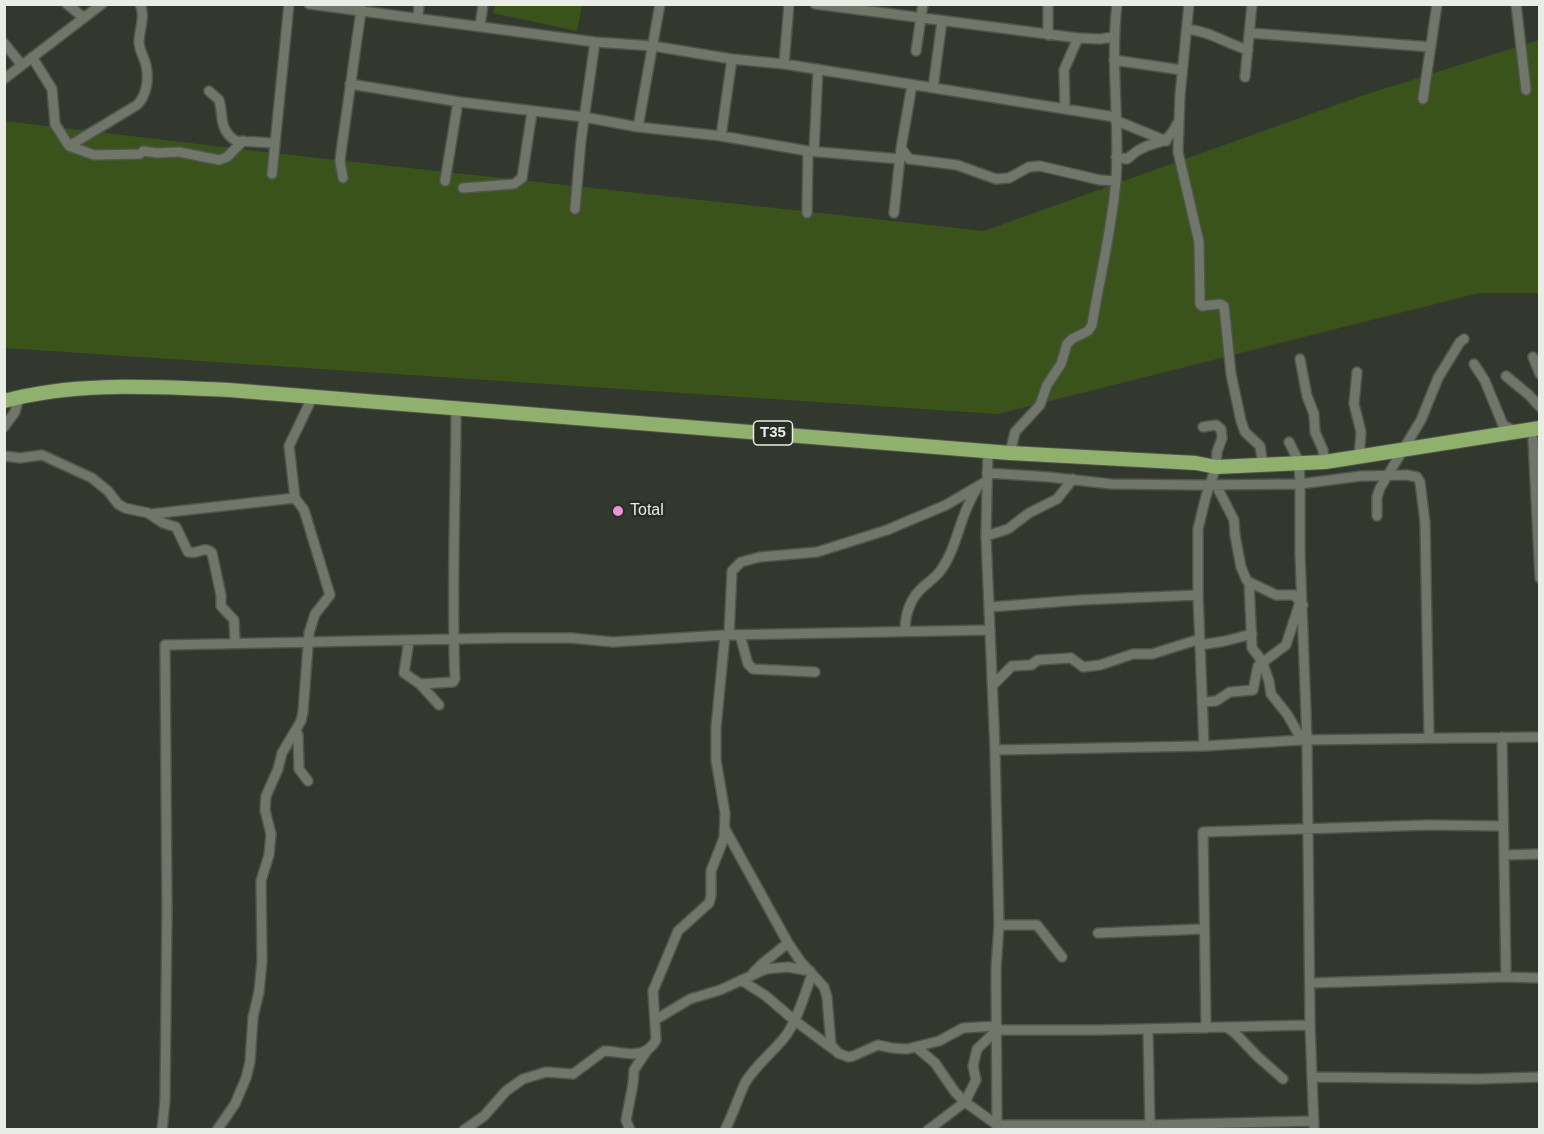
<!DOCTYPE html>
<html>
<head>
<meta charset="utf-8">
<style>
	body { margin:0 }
	#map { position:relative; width:1544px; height:1134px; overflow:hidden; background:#32382d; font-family:Arial,sans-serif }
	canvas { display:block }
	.frame { position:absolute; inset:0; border:6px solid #e9ede6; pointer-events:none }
</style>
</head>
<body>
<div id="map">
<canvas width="1544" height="1134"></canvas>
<div class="frame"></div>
</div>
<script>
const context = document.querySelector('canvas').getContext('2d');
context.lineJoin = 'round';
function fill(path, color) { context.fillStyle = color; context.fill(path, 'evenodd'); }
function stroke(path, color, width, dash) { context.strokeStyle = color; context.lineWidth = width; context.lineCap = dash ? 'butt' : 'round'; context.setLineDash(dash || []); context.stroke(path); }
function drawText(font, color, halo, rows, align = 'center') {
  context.font = font + ' Arial,sans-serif'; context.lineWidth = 5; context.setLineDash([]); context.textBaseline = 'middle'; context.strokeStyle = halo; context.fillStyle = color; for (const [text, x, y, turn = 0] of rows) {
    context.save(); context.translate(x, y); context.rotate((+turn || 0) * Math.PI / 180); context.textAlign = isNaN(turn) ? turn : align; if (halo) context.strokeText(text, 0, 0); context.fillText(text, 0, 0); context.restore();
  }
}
const green = new Path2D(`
	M495,5V4L582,5L577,31L493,13Z
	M1539,40V293H1479L998,414L5,348V121L282,154L984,231L1361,96Z`);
const minor = new Path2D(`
	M67,4L84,18
	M309,4L595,42L653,46L732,59L784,64L1115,117
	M815,4L1078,38L1100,39L1113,37
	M1189,4L1180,95L1178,152L1199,242L1200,304L1202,306L1220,304L1224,306L1231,374L1241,421L1245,432L1260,446L1263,465
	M1516,4L1526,90
	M418,18L419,4
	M480,26L483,4
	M1187,29C1212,32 1225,43 1248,50
	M1250,33L1431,47
	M1048,35V4
	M4,43L21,64
	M916,51L923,4
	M32,57L52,89L55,124L69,146L94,155L140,154
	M1114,60L1182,70
	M784,64L789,4
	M1245,77L1252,4
	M4,79L102,4
	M350,84L460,102L584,117L638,127L721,136L808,151L900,159
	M933,88L942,21
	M209,91L219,100C224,117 218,129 236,141L275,143
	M1423,99L1437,4
	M1065,109L1064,70L1078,38
	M1115,120L1166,141
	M638,127L660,4
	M721,136L732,59
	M69,146L137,105C147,95 149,79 146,65C144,57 139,50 139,42C139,30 146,16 140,4
	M901,148L909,159L957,165L996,179L1009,178L1029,167L1040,166L1100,180L1116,181
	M143,151L157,153L179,152L219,160L227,157L243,141
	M814,151L818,69
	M1116,157L1127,159C1131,156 1135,152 1139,150C1159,138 1164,149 1177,124
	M272,174L289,4
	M343,178L340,162L341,152L361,11L360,4
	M445,181L458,102
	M463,188L514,184L522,178L532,112
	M575,209L581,140L595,42
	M807,213L808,151
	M894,213L901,148L912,85
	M1533,357L1540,374
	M1300,359L1307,396L1314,414L1315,432L1323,450L1325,462
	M1474,364L1485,381L1503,425L1515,431
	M1357,372L1354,404L1361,432L1359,458
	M1506,376L1529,395L1540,407
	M4,427L15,412L19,397
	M1203,427L1216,425L1221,429L1222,438L1217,452L1216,467L1206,496L1198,529V595L1204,746
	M1533,439L1540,578
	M1289,442L1299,462L1300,484V554L1307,740L1310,1025L1314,1130
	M988,450L986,536L995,750L999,925L996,969L997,1130
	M1010,453L1015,432L1040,405L1047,385L1061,364L1067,344L1072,339L1088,331L1092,325C1100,276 1112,229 1116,180C1120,121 1110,64 1117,4
	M4,456L20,458L42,455L92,478L108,491L118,504L125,508L148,513L163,523L176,527L188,552C198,555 204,545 212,553L221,595V606L234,620L235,642
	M987,473L1049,477L1111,484L1199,485L1300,484L1361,476L1407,475L1417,477L1420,482L1425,522L1429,737
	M1216,485L1234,520L1235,535L1241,567L1247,581L1276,595H1294L1303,605
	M151,514L295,498L289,446L312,398
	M1377,516V497L1380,488L1421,420L1438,378L1460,342L1464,339
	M986,536L1008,529L1029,513L1057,499L1073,479
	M1249,582L1252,648L1262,661L1269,681L1271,694L1287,714L1302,740
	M990,607L1080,600L1198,595
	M905,631C905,613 910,598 924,586C930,581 937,576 941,570C958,546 960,514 976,490
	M729,635L732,571L741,562L760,557L817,552L887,530L946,505L987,481
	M740,635L748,664L753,669L815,672
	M409,640L404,673L420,684L439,705
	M1200,645L1225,641L1252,634
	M420,684L453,682L455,679C451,589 456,499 456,409
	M993,685L1012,666L1031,665L1038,660L1071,658L1083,667L1100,665L1133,654H1152L1200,639
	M1202,702L1216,701L1230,692L1253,690L1258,666L1286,645L1300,602
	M296,731L298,735L299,769L308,781
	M1502,737L1506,977
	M995,750L1204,746L1302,740L1540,737
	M725,829L788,943L801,962L824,987L827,997L831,1045L838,1053L848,1057L853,1056L878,1045L892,1048L907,1049L939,1041L963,1028L997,1026
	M1504,855L1540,854
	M999,925H1037L1062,957
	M1098,933L1203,929
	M753,973L763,963L788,943
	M741,980L766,996L794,1020L833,1049
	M1310,983L1506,977L1540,978
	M655,1020L690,999L720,990L766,969L788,967L810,971
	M1206,1028L1203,832L1429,825L1503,826
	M1228,1028L1236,1034L1257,1056L1283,1079
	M1148,1029L1150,1130
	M916,1047L935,1063L955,1092L965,1102L997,1125H1150L1314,1121
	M1313,1077L1479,1079L1540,1077
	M162,1130L165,1100L167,911L165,645L504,638H571L613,642L725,635L990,630
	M217,1130L235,1104L246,1078L250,1062L253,1017L259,992L262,961L261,881L269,855L271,834L265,810L266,796L278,769L282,753L301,721L303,712L309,633L315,614L330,595L304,510L295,498
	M464,1130L484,1116L506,1091L523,1079L546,1072L573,1074L604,1051C622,1051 644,1062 656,1040L653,991L678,931L709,903L711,896V871L724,838L725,813L716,760V728L725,635
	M630,1130L626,1120L633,1084L634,1070L648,1049
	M725,1130C733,1114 738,1098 745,1083C756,1064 775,1051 787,1034C799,1016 805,993 812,974
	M928,1130L965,1102L976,1080L973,1066L977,1049L997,1030H1099L1310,1025`);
const highway = new Path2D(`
	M4,401C77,381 155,387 229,390L1010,453L1196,463L1216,467L1325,462L1540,428`);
const markers = [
	[618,511,6,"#f391d5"]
];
const shields = [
	[773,433,39]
];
const shieldNames = [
	["T35",773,433]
];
const poiNames = [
	["Total",630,511]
];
fill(green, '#3a531b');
stroke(minor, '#50554b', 12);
stroke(highway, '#50554b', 16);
stroke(minor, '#70766a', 9);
stroke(highway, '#90b16d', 14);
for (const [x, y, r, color] of markers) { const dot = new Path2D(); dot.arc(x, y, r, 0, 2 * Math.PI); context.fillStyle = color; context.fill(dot); stroke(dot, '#282e23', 2); }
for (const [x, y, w] of shields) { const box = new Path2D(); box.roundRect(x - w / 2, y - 12, w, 24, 4.5); context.fillStyle = '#282e23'; context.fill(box); stroke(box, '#e9ede6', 1.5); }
drawText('bold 15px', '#e9ede6', null, shieldNames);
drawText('16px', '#e9ede6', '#282e23', poiNames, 'left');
</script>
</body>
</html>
